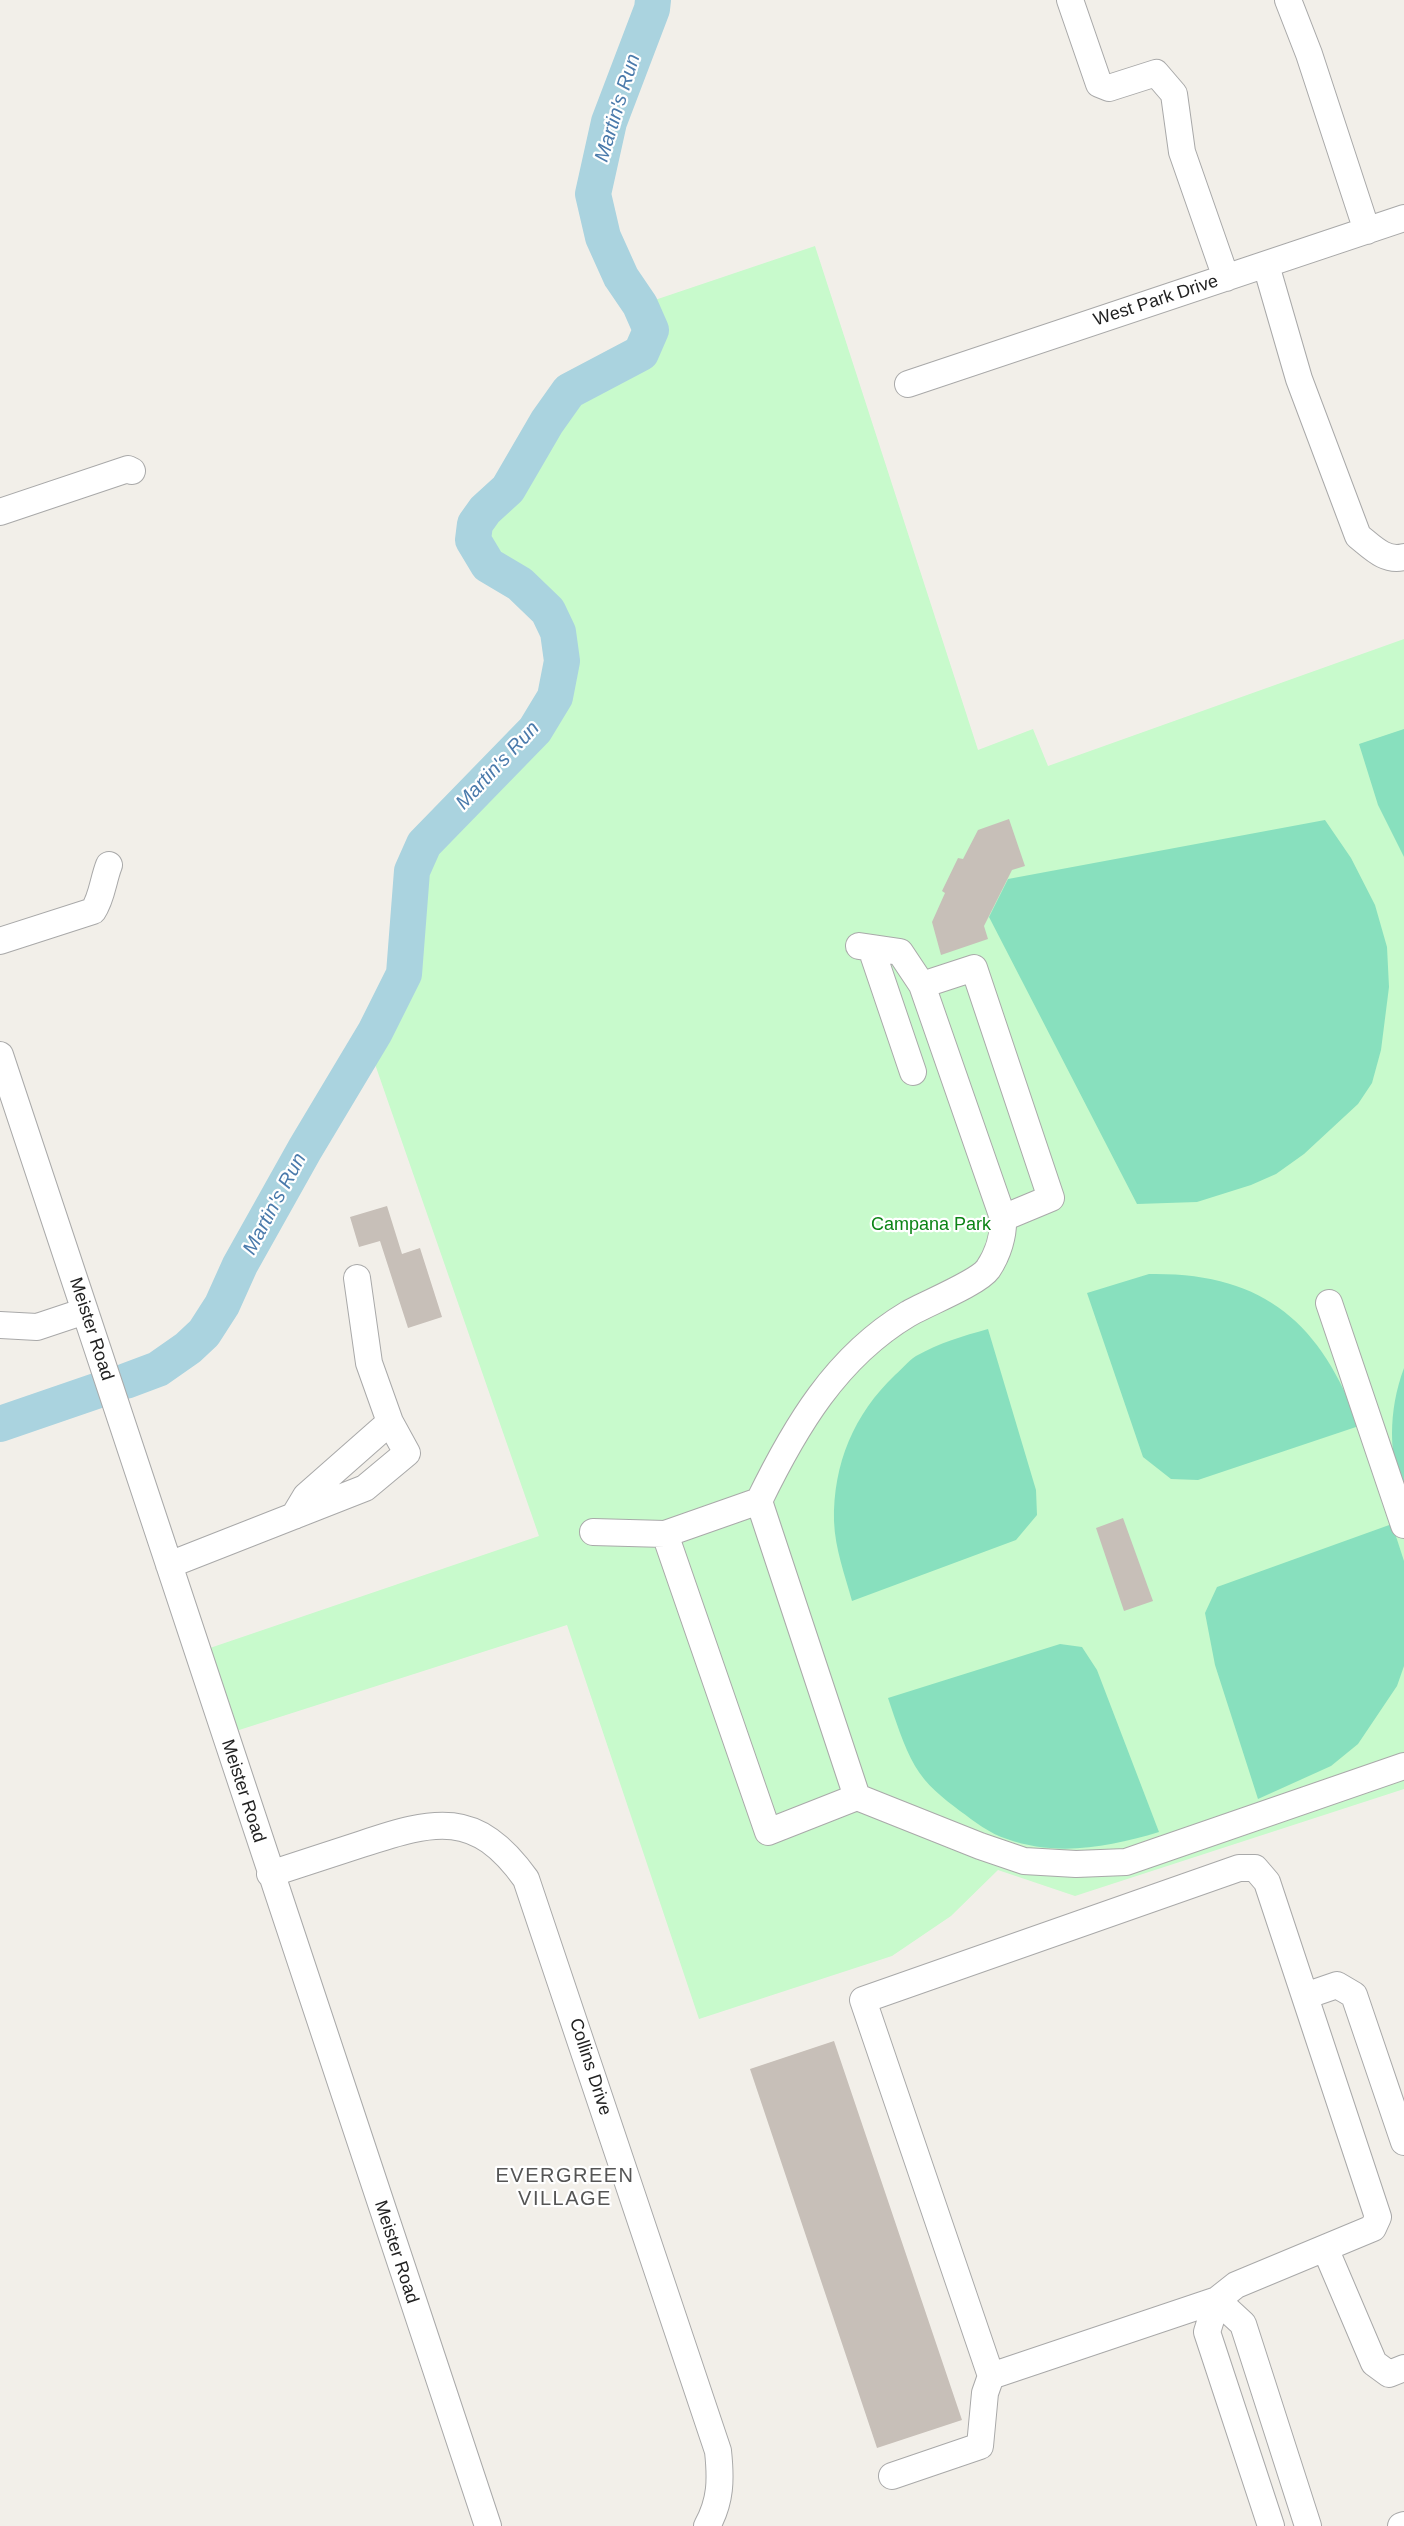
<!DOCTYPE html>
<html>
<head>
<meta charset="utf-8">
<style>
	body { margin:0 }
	canvas { display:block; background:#f2efe9 }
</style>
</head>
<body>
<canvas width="1404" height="2526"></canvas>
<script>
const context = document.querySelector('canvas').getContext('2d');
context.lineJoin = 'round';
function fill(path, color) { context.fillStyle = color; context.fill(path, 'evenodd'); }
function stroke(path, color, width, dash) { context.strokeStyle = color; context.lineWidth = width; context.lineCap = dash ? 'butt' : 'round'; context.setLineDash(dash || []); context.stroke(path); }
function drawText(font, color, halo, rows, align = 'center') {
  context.font = font + ' Helvetica,sans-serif'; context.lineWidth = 4.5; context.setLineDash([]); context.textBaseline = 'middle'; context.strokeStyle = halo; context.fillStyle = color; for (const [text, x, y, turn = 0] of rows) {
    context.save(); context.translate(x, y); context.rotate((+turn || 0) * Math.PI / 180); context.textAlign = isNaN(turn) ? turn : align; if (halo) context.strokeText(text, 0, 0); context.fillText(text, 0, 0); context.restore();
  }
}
const park = new Path2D(`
	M815,246L978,750L1033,729L1048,766L1404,639V1789L1075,1896L998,1870L951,1916L892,1956L699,2019L567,1625L236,1731L207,1649L539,1536L368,1044L404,974L412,871L424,844L535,730L555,697L562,661L558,632L548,611L520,584L488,565L473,540L475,524L485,510L508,489L547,422L569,391L641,353L651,330L640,305Z`);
const pitch = new Path2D(`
	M1404,729V857L1378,805L1359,744Z
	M1325,820L1351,858L1375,905L1387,947L1389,987L1381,1050L1372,1083L1358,1104L1304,1154L1276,1174L1251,1185L1197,1202L1137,1204L989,917L1008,879Z
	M1149,1274C1263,1272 1321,1322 1359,1426L1198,1480L1171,1479L1143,1457L1087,1293Z
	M988,1329L1036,1490L1037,1515L1016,1540L852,1601C845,1575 835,1549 834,1521C833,1464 854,1414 895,1375C902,1369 908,1361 916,1356C939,1343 963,1336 988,1329Z
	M1404,1368V1499C1388,1456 1388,1411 1404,1368Z
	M1392,1524L1404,1561V1666L1397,1686L1358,1744L1331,1766L1258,1799L1215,1665L1205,1613L1217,1587Z
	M1060,1644L1082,1647L1097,1670L1159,1832C1109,1847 1058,1857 1007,1839C990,1834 974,1821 960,1811C943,1798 926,1785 915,1766C903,1745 896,1721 888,1698Z`);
const river = new Path2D(`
	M126,1381L158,1369L188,1348L204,1333L222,1305L240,1265L305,1149L375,1032L404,974L412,871L424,844L535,730L555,697L562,661L558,632L548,611L520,584L488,565L473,540L475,524L485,510L508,489L547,422L569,391L641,353L651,330L640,305L621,277L603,237L593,194L609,122L652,9L653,0
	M0,1424L99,1390`);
const building = new Path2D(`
	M1009,819L1025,866L1012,870L984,926L988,939L941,955L932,922L945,893L942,891L958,858L963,859L978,830Z
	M387,1206L402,1254L420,1248L442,1317L408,1328L380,1241L359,1247L350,1217Z
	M1123,1518L1153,1601L1124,1611L1096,1528Z
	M834,2041L962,2420L877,2448L750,2069Z`);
const minor = new Path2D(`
	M1070,0L1099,84L1109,88L1156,73L1174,94L1182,152L1226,278
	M1288,0L1309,54L1367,231
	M1266,265L1299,379L1358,536C1372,547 1385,562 1404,557
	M908,384L1404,218
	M0,512L128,469L132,471
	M0,941L93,911C102,898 103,880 109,865
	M859,946L900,952L922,985
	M871,948L913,1072
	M0,1055L488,2526
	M1329,1303L1404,1525
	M0,1325L37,1327L85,1311
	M759,1501C795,1427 836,1357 908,1314C925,1304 978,1283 988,1269C998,1254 1004,1235 1003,1218L1051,1198L974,968L922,985L1003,1218
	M294,1516L306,1496L390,1422
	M593,1532L665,1534L768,1832L857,1797L980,1846L1024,1861L1076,1864L1126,1862L1404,1766
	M665,1534L759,1501L857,1797
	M169,1565L365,1488L407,1453L390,1422L369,1363L357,1278
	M270,1874C301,1864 331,1854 362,1844C435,1820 476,1809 526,1879L718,2451C721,2479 721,2501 707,2526
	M1305,1996L1337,1985L1354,1995L1404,2142
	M1325,2248L1374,2363L1389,2374L1404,2368
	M1217,2300L991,2376L863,2000L1239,1868H1255L1267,1882L1378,2217L1373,2228L1236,2285L1217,2300L1207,2332L1271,2526
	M1217,2300L1243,2324L1308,2526
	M892,2476L980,2446L985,2393L991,2376
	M1401,2526L1404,2525`);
const streetNames = [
	["West Park Drive",1156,301,-18],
	["Meister Road",91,1329,72],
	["Meister Road",243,1791,72],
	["Collins Drive",590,2067,72],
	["Meister Road",396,2252,72]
];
const parkNames = [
	["Campana Park",931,1225]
];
const waterNames = [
	["Martin's Run",618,108,-73],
	["Martin's Run",498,766,-47],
	["Martin's Run",275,1204,-62]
];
const neighbourhoodNames = [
	["EVERGREEN",565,2176],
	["VILLAGE",565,2199]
];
fill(park, '#c8facc');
fill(pitch, '#88e0be');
stroke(river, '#aad3df', 36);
fill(building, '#c7bfb8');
stroke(minor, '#a9a9a9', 28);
stroke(minor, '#fff', 26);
drawText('18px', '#222', '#fff', streetNames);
drawText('18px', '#0c8416', '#fff', parkNames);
drawText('italic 20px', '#4a7aab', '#fff', waterNames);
context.letterSpacing = '1.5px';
drawText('20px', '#555', '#fff', neighbourhoodNames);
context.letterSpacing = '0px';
</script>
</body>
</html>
